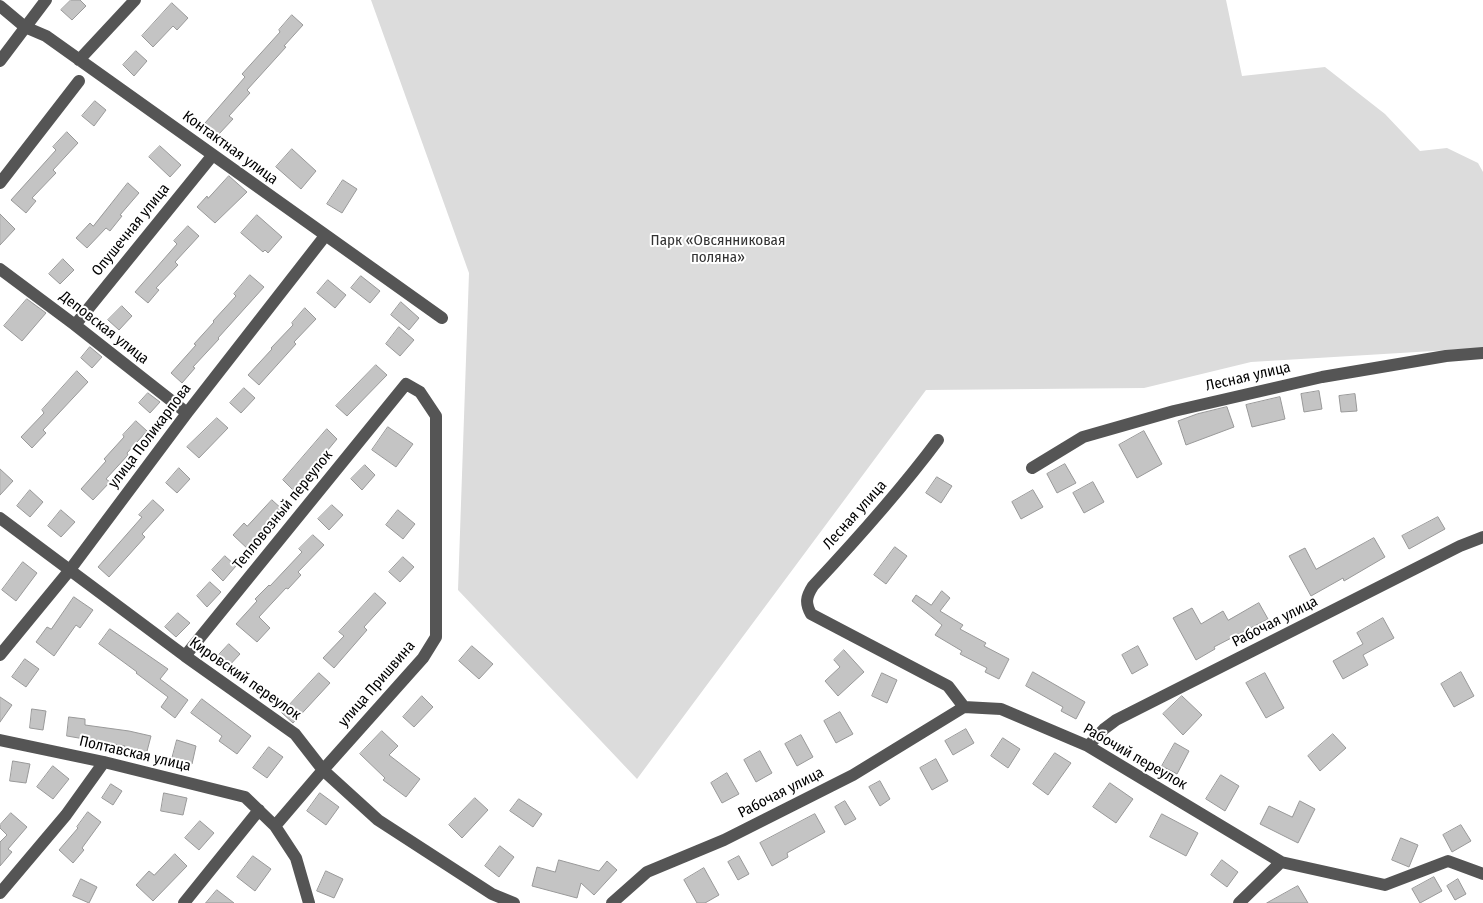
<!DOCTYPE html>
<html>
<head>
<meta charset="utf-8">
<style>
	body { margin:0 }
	canvas { display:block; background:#fff }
</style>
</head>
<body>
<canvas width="1483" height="903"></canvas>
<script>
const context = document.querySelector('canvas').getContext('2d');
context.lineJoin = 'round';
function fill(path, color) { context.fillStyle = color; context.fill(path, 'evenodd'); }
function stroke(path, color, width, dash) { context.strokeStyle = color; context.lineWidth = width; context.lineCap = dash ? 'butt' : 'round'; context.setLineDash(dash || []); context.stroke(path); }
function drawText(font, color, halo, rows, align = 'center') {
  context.font = font + ' "Fira Sans Condensed",sans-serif'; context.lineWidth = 4; context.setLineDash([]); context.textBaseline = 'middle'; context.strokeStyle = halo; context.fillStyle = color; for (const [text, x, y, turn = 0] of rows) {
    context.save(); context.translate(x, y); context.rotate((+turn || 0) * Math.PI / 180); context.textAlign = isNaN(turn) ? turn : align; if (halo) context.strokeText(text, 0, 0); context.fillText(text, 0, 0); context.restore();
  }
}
const green = new Path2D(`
	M371,0H1226L1242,76L1325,67L1385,114L1420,151L1447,148L1478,163L1483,172V348L1251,362L1144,388L926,390L637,779L458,590L469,273Z`);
const building = new Path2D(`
	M71,0H80L86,6L72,20L61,10Z
	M172,3L188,18L177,30L173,26L153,47L142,36Z
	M292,15L303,25L284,46L286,47L247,90L250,93L229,116L233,119L218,135L205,123L245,77L242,74L280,32L279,30Z
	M136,51L147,61L134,76L123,65Z
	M95,101L106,110L94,126L82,116Z
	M67,132L78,143L53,170L56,173L32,198L36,201L26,213L11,200L56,150L53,147Z
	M160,146L181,165L170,177L149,157Z
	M292,149L316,171L301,189L276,167Z
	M229,176L247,192L215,223L197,207L207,196L208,198Z
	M343,180L357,189L342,213L327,204Z
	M128,183L139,193L120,215L122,216L110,231L106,228L87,248L76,238L90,223L93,226Z
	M0,214L15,229L0,245Z
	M257,215L282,237L268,253L265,250L263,252L241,233Z
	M188,226L199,236L175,262L178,265L156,288L159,290L148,303L135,292L177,244L174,241Z
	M63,259L74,270L60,284L49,274Z
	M250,275L264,287L218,338L219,339L193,367L195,368L182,383L171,373L196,345L194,344L214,322L213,321L236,296L234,294Z
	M361,276L380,291L370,303L351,288Z
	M328,280L346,295L335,308L317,293Z
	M27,299L46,313L22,341L4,326Z
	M401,302L419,318L409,330L391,315Z
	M122,306L132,316L119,330L108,320Z
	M305,308L316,319L294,342L296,344L259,385L248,375L272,349L271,348L293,325L292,323Z
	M399,327L414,340L400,356L386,344Z
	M90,347L102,357L92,368L81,358Z
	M376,365L387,375L347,416L336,406Z
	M77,371L88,382L43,430L46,433L32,448L21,437L44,413L42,410Z
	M244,388L255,398L241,413L230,403Z
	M1319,391L1322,409L1304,412L1301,394Z
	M148,393L160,402L150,413L139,403Z
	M1355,394L1357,411L1341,412L1339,396Z
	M1280,397L1285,419L1252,427L1246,405Z
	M1227,407L1234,427L1186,445L1178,421L1197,414Z
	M217,418L228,428L199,458L187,447Z
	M136,421L147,431L127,453L128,455L106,479L110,482L93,500L81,489L106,461L104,459L124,437L123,435Z
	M388,427L413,444L396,467L372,450Z
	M327,429L337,439L294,491L283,480Z
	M1144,431L1162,464L1137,478L1119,445Z
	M1065,464L1076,483L1057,493L1047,474Z
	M365,465L375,475L362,490L351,479Z
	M179,468L190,479L177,493L166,483Z
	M0,469L13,481L0,495Z
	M937,477L952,486L941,503L926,493Z
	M1093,482L1104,502L1084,513L1073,493Z
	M30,490L43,502L30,517L17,506Z
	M1033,490L1043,507L1021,519L1012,502Z
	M153,500L164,510L142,534L145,537L109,577L98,567L142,517L139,515Z
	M272,500L283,510L258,537L261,539L250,551L233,535L244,523L247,526Z
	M332,505L343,515L329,530L318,519Z
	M61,510L75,522L61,537L48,526Z
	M398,510L415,524L403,539L386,525Z
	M1438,517L1445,529L1409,549L1402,536Z
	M313,535L324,545L298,572L301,575L288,589L286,588L259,617L270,628L257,642L236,624L257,601L255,599L269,585L270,586L302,552L299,549Z
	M1374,538L1385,557L1344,581L1343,578L1311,596L1289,556L1305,548L1316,569Z
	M895,547L907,556L886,584L874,575Z
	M225,556L236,566L223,581L212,570Z
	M403,557L414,567L400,582L389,572Z
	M23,562L37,573L16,601L2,590Z
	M210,582L221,592L207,607L197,596Z
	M942,591L950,598L940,611L963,625L960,629L986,643L984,646L1009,659L999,679L985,672L987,668L960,654L962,651L935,635L942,625L912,601L916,595L931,605Z
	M375,593L386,603L364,627L367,630L334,668L323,658L344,636L339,632Z
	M74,597L93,610L80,628L76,625L54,656L36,642L47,627L51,629Z
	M1259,603L1268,619L1214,647L1215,649L1196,660L1173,618L1192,608L1201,624L1223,611L1228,620Z
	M178,613L190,623L176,637L165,627Z
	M1383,618L1394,638L1363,655L1368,665L1343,679L1333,661L1363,644L1357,633Z
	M110,629L168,669L160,679L188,700L175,718L161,707L168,697L136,673L137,672L99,644Z
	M229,644L240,654L226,669L215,659Z
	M472,646L493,664L479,679L459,661Z
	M1138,646L1148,665L1132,674L1122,655Z
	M844,650L864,672L838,696L825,681L840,667L834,660Z
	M25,659L39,669L26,687L12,677Z
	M1033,672L1085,702L1076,719L1061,711L1063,707L1026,686Z
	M1461,672L1474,696L1454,707L1441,684Z
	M319,673L330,683L293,723L282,713Z
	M882,673L897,680L887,703L872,696Z
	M1265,673L1284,708L1266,718L1246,683Z
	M422,696L433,707L414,727L403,717Z
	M1182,696L1202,715L1183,735L1163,714Z
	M0,697L12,705L0,722Z
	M202,699L251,736L237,754L219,741L222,736L191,713Z
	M32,709L46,711L43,730L30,728Z
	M840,712L853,734L836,743L824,721Z
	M69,717L85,719V725L129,731L151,736L146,755L124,749L125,746L67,736Z
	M966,729L974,743L953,755L945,741Z
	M382,731L398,746L389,755L420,779L406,797L383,780L385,778L360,754Z
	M1333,734L1346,748L1320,771L1308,756Z
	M801,735L813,757L797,766L785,744Z
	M1003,738L1020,749L1008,768L991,756Z
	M177,740L196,746L192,764L172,759Z
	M1175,743L1189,751L1177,774L1162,766Z
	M269,747L283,757L267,778L253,768Z
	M760,751L772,773L756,782L744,760Z
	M1055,753L1071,763L1048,795L1033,784Z
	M936,759L948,781L932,790L920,768Z
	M13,761L30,764L26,783L10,781Z
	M53,766L69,779L53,799L37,787Z
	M727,773L739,794L722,803L711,783Z
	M1221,775L1239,786L1225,811L1206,799Z
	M880,781L890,799L880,806L869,787Z
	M1110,783L1133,799L1116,823L1093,807Z
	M111,784L122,791L113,805L102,798Z
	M164,793L187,798L183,815L161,811Z
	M320,793L339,807L326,825L307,811Z
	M475,798L488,810L462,838L449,825Z
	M519,799L542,814L533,827L510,811Z
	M845,801L856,819L845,825L835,807Z
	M1300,801L1315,809L1298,843L1260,824L1269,806L1292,817Z
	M88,812L101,822L82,848L84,850L73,863L59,850L78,828L77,827Z
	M11,813L27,827L8,849L12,852L0,866V842L7,835L0,828V825Z
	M815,814L825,832L787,853L788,857L772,866L760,843Z
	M1162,814L1198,833L1186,856L1150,837Z
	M200,821L214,833L199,850L185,838Z
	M1461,825L1471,841L1452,852L1443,835Z
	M1401,838L1418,845L1409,867L1392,860Z
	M500,846L514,857L499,877L485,866Z
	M175,854L187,866L153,901L136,885L149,871L154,875Z
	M253,856L271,869L255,891L237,877Z
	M739,856L749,874L738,880L728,862Z
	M559,860L599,871L607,861L617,870L594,895L581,883L577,898L532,886L537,867L555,872Z
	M1222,860L1238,872L1227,887L1211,875Z
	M704,868L719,895L705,903H697L684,880Z
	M326,871L343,879L334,898L317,891Z
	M1434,877L1442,891L1420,903L1412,889Z
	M81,879L97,887L89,903L73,896Z
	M1458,879L1466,894L1455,900L1447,886Z
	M1298,886L1308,903H1267Z
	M217,890L234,903H206Z`);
const minor = new Path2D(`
	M0,6L25,27L46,36L442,318
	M79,60L135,0
	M0,61L46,0
	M0,183L79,81
	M0,269L75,325L187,413
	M75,325L212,156
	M938,440C900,491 857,539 813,586C806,597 805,603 811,614L948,686L964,707L1001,709L1088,746L1281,862L1385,885L1448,861L1483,874
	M1032,468L1083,437L1174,411L1322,377L1446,356L1483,353
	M0,518L185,656L295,734L323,770L378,820L492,894L514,903
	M0,655L69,571L187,413L325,236
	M185,656L406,384L420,392L436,416V637L423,658L323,770L275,826
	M0,740L104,762L245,797L275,826L296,858L309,903
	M1088,746L1104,729L1116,720L1460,546L1483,537
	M0,893L66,815L104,762
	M184,903L259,810
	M612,903L647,872L724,840L853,775L964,707
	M1239,903L1281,862`);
const streetNames = [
	["Контактная улица",230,148,36],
	["Опушечная улица",131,230,-51],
	["Деповская улица",104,328,38],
	["Лесная улица",1248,377,-13],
	["улица Поликарпова",150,436,-53],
	["Тепловозный переулок",283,510,-51],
	["Лесная улица",855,515,-48],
	["Рабочая улица",1275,622,-27],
	["Кировский переулок",245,679,35],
	["улица Пришвина",377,684,-49],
	["Полтавская улица",135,754,13],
	["Рабочий переулок",1135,757,30],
	["Рабочая улица",781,793,-27]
];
const parkNames = [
	["Парк «Овсянниковая",718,241],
	["поляна»",718,258]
];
fill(green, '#dcdcdc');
fill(building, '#c4c4c4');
stroke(building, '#999', 1);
stroke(minor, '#555', 12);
drawText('15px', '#000', '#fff', streetNames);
drawText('15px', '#333', '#fff', parkNames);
</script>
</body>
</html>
